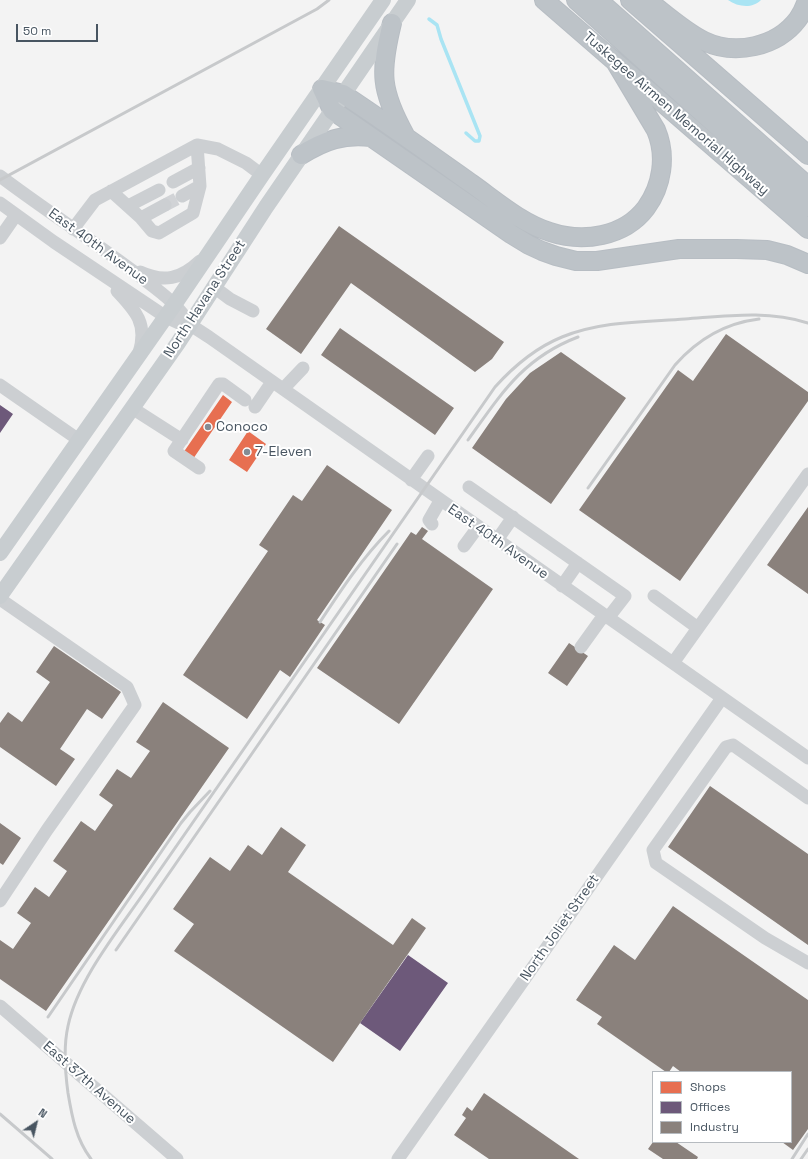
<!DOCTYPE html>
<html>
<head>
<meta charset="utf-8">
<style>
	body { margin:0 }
	#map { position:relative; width:808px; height:1159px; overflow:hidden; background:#f3f3f3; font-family:"Space Grotesk",sans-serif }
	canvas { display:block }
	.legend { position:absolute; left:652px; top:1071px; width:140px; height:72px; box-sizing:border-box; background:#fff; border:1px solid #b6bbc0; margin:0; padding:5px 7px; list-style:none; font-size:12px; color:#485561 }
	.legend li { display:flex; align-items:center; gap:8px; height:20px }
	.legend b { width:20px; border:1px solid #b6bbc0 }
	.north { position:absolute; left:16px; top:1103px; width:40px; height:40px; -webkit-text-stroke:3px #fff; paint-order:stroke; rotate:35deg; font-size:11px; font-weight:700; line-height:16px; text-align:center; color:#485561 }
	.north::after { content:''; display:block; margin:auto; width:14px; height:18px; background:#485561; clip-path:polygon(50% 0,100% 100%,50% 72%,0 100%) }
	.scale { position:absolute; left:16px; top:24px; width:82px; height:18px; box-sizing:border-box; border:2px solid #485561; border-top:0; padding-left:5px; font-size:12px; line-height:14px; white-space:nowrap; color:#485561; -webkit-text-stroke:3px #fff; paint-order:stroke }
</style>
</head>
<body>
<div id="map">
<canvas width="808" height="1159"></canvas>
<ul class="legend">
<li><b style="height:11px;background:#e76f51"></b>Shops</li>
<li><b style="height:11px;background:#6d597a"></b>Offices</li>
<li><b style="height:11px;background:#8a817c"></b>Industry</li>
</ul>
<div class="north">N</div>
<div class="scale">50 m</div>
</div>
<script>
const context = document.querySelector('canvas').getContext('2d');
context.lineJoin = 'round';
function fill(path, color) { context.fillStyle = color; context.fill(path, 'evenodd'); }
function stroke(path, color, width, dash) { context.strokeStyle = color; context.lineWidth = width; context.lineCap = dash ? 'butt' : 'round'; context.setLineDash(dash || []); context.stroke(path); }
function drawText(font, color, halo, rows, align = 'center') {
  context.font = font + ' "Space Grotesk",sans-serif'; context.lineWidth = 4; context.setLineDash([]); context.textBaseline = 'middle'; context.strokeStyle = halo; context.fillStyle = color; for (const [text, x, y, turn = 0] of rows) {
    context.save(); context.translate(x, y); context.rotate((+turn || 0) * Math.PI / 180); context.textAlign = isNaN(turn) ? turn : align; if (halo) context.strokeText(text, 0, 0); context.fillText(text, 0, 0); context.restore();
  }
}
const water = new Path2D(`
	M728,0H761C752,9 738,7 728,0Z`);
const shops = new Path2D(`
	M223,395L232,402L193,459L183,453Z
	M248,431L266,444L247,472L229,460Z`);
const offices = new Path2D(`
	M0,405L13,414L0,433Z
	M408,955L448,983L400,1051L360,1023Z`);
const industry = new Path2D(`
	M339,226L504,342L492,359L475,372L351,283L301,354L266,329Z
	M340,328L454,408L435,435L321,355Z
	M726,334L808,392V401L680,581L579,510L678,370L693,381Z
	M561,352L626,398L551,504L472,448L506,399L530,373Z
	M327,465L392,510L317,620L325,625L290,677L280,670L247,719L183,675L268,551L259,545L293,495L302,501Z
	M808,507V594L767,565Z
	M422,527L428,531L422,539L493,589L399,724L317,668L411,532L416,535Z
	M569,643L588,656L567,686L548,673Z
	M54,646L121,692L102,719L87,709L60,749L75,759L56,786L0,747V723L8,712L22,722L50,682L36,672Z
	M163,702L229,748L46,1011L0,979V940L13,949L31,923L17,913L35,887L49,897L67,871L53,861L81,821L95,831L113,805L99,795L117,769L131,778L150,751L136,742Z
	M710,786L808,854V945L668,847Z
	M0,823L21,838L3,865L0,863Z
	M281,827L306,845L288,872L393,945L412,918L426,928L333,1062L174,951L194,924L173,909L210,857L230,871L248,845L262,855Z
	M673,906L808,1000V1129L793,1150L782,1142H791V1072H681L673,1066L669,1072H666L597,1024L602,1017L576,1000L614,945L635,960Z
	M484,1093L579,1159H489L454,1135L466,1118L462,1115L467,1107L472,1111Z
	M653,1142H676L698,1157L697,1159H663L648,1149Z`);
const stream = new Path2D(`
	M429,19L437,25L441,39L480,136L479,141H475L466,133`);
const minorTunnel = new Path2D(`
	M165,205L182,196`);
const minor = new Path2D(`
	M0,176C45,210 92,240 137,274C156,289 178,303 189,324
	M173,182L199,168
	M111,191L141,218L152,231L159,233L193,213L200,186L197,145
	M182,196L200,186
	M0,203L54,242L166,317L179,323L189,324L209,337L808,758
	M128,206L159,190
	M141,218L165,205
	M73,229L95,200L197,145L218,149L246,163L262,175
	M0,238L16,215
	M140,272C164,283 181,279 200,261
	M214,287L230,299L253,311
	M117,291C136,311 148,324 139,353
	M0,385L79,440
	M283,389L303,368
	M255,407L272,382
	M132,408L182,440
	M199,468L174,451L219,384H223L245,400
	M411,480L428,456
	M469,487L625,596L608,618
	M432,524L429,520L440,501
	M497,540L513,517
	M464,546L478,527
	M562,586L578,563
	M654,596L698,628
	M0,599L127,687L135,705L47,830L0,901
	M581,647L604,615
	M673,663L808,474
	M808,798L733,745L726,747L653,850L656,863L765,938L808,963
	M0,1006L177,1159
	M398,1159L722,698`);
const major = new Path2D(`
	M0,553L174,305L262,175L383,0
	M0,596L178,343L266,207L408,0`);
const highway = new Path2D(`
	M544,0L808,229
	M576,0L808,207
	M598,0L808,186
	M630,0L808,155
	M647,0C664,13 685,32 704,41C735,56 777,47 798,19C802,13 805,7 807,0
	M392,23C380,72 380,90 405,135
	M322,89L332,110L511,234L529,245L542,251L556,256L576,261H597L679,249H737L767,250L787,255L808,264
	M322,89L343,94C387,123 430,154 472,184C496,201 521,223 550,232C583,243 624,237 646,208C662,186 667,156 656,130L616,63
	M301,155C325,140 343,134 371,137`);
const rail = new Path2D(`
	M0,180L317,9L329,0
	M468,440C501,394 523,358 578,337
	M588,488L675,365C697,340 726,323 759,319
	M320,622C341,590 362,558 389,531
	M116,950L397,544
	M48,1017L181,823L190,812L210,791
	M0,1114L52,1159
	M91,1159C76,1139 72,1117 68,1093C65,1071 63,1048 68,1026C78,978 121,927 148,887L495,387C514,366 535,348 562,337C601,321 643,322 685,319C727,316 767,310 808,323
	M792,1159L808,1134
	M801,1159L808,1149`);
const markers = [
	[208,427,4,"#848c94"],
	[247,452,4,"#848c94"]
];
const streetNames = [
	["Tuskegee Airmen Memorial Highway",676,114,41],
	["East 40th Avenue",98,247,36],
	["North Havana Street",205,299,-57],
	["East 40th Avenue",498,542,35],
	["North Joliet Street",560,928,-55],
	["East 37th Avenue",89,1083,41]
];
const poiNames = [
	["Conoco",216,427],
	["7-Eleven",255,452]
];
fill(water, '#a9e4f3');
fill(shops, '#e76f51');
fill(offices, '#6d597a');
fill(industry, '#8a817c');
stroke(stream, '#a9e4f3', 3.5);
stroke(minorTunnel, '#d1d3d6', 13, [13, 6]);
stroke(highway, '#b7bdc3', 20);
stroke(minor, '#cccfd2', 13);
stroke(major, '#c8cdd0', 16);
stroke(highway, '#bdc3c8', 18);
stroke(rail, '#c7c9cb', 3);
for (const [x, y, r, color] of markers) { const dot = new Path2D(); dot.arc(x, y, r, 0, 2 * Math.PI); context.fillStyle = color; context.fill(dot); stroke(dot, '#fff', 1.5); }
drawText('14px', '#485561', '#fff', streetNames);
drawText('14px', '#485561', '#fff', poiNames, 'left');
</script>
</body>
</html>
